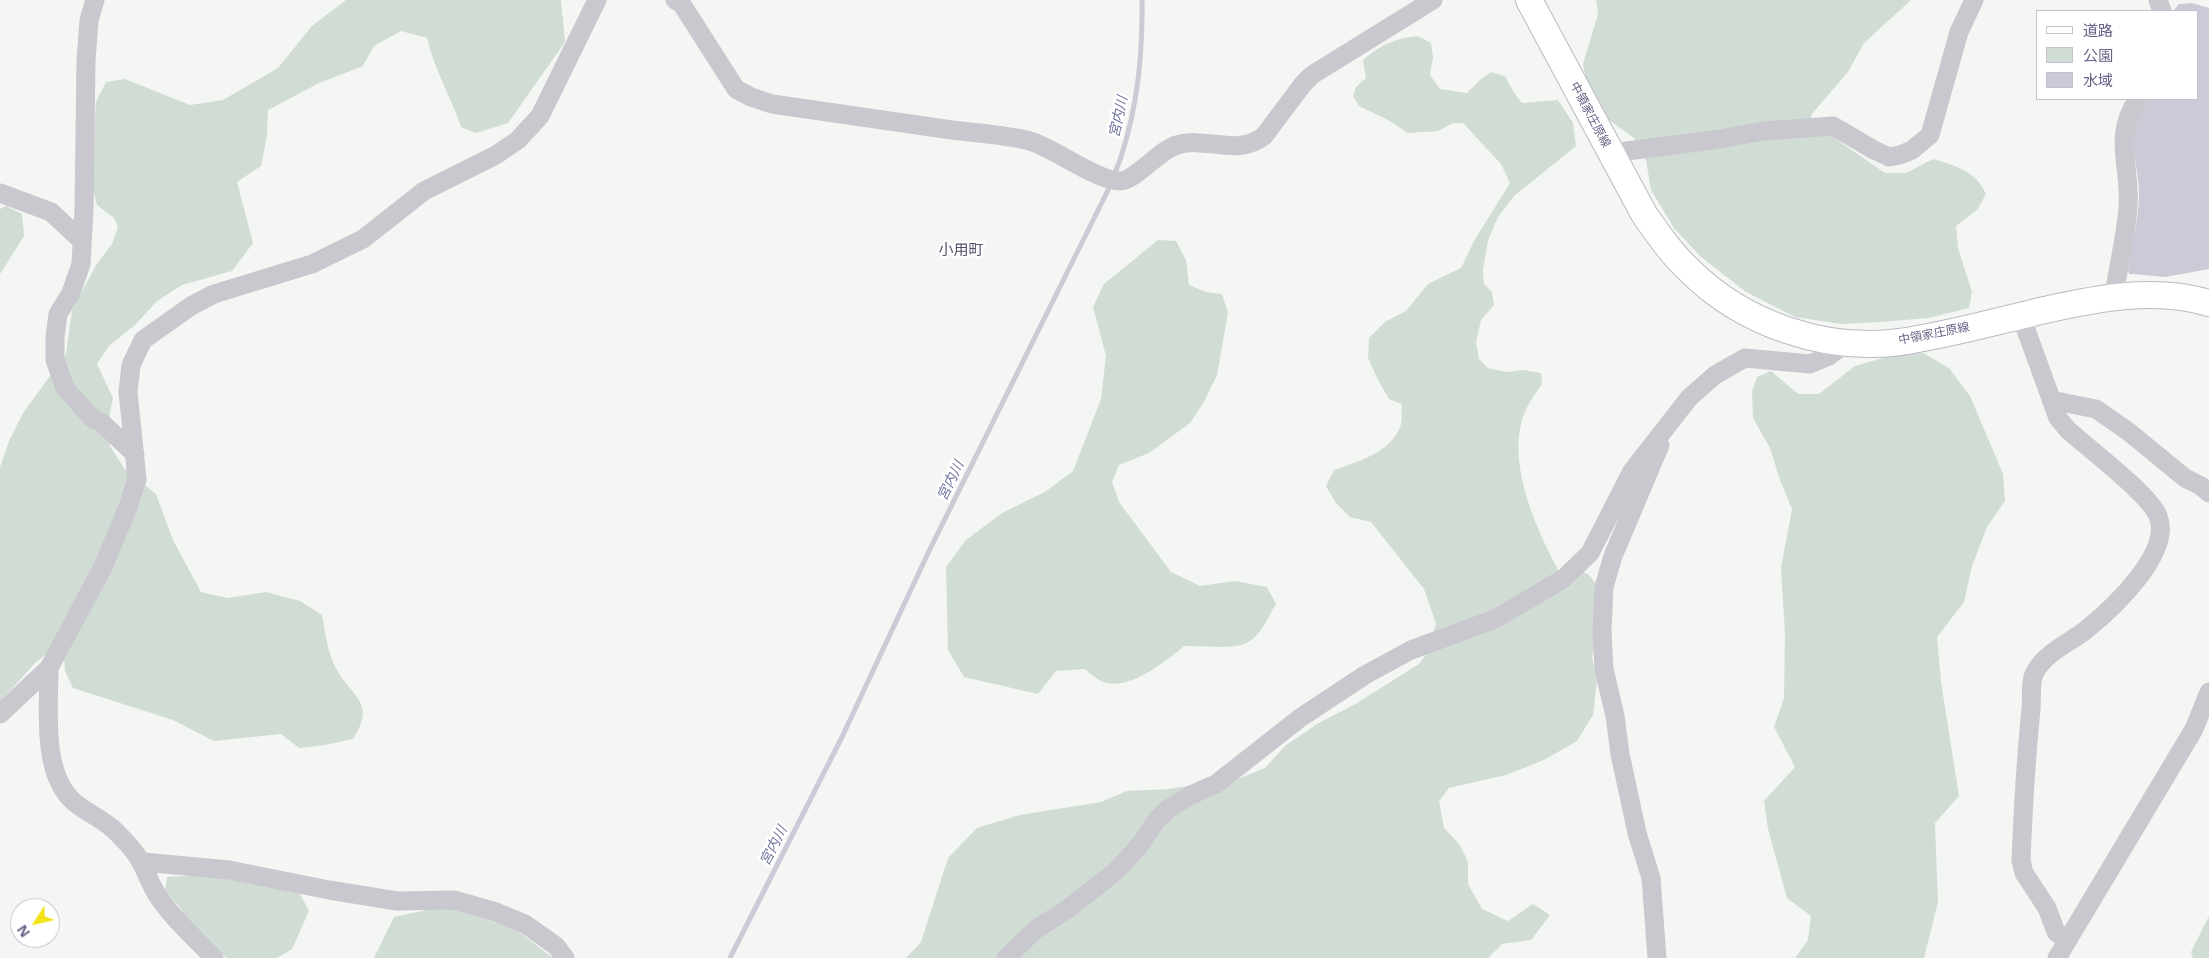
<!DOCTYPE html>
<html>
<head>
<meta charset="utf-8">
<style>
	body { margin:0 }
	#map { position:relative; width:2209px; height:958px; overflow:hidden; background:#f3f6f2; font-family:"Noto Sans","Noto Sans JP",sans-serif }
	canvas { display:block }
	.legend { position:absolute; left:2036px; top:10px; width:162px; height:90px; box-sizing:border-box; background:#fff; border:1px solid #c3c0cf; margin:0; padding:6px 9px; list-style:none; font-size:15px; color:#686286 }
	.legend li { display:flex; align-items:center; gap:10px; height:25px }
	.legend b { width:25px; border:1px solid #c3c0cf }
	.north { position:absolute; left:10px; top:898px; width:50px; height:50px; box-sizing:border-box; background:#fff; border:1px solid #c3c0cf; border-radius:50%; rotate:235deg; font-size:14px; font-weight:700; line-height:20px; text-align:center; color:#686286 }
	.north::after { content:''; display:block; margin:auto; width:18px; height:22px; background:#f2e316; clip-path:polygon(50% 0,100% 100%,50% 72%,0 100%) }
</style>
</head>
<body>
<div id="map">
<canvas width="2209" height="958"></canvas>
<ul class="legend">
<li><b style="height:6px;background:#fff"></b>道路</li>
<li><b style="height:14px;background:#d1dcd5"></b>公園</li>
<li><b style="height:14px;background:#cacbd6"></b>水域</li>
</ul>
<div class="north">N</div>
</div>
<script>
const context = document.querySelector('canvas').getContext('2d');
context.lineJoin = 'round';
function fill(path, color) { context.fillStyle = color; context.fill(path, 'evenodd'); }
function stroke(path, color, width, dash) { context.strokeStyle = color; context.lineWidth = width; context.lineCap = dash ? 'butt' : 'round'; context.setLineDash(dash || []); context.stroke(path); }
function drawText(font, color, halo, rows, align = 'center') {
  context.font = font + ' "Noto Sans","Noto Sans JP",sans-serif'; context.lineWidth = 5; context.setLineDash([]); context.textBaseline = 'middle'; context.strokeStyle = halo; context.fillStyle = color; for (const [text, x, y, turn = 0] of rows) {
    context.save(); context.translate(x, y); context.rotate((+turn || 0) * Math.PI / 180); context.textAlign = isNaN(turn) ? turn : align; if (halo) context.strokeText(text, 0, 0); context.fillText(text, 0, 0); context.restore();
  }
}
const green = new Path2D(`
	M346,0H561L565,42L508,123L476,133L461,127C451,97 434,69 427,38L401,31L374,46L363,66L319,83L268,110L267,135L261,166L237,182L253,243L232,271L182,285L157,301L135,325L109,346L97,364L113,398L109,418L110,446L124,468L156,494L173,540L201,592L227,598L266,592L300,601L322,615C325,631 327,649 334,664C347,695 379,700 353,739L325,745L299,748L281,734L214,741L173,720L73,688L65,671L64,658L48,653L37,661L0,702V467L9,441L23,413L66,354L72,310L96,265L112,244L118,227L114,218L97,205L91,184L96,102L106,82L125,79L190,105L223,100L278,68L312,26Z
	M1596,0H1911L1864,43L1848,72L1811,115L1813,132L1830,135L1885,173H1906L1933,159C1956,166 1976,171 1986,194L1978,209L1956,226L1958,248L1972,292L1969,308L1929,318L1881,322L1841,324L1795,317L1746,292L1701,257L1674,228L1651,190L1646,160L1634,138L1605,117L1589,95L1583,64L1598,14Z
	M1418,36L1431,43L1433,57L1430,75L1440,89L1467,93L1480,80L1491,72L1505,76L1514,93L1522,103L1558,100L1573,123L1576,146L1514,196L1498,217L1488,240L1483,270L1484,284L1492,292L1494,305L1481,320L1476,342L1479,359L1488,368L1507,372L1523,370L1541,373L1542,384C1535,394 1527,405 1523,417C1507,465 1537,531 1560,573L1582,571L1589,575L1596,584L1598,633L1592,658L1597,680L1593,715L1577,741L1544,760L1506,775L1449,788L1439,801L1444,828L1460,845L1468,862V884L1482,909L1508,921L1533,904L1550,915L1531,940L1502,944L1488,958H906L921,942L948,858L977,828L1020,815L1101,802L1127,791L1169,789L1204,783L1233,781L1265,768L1285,746L1317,724L1357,703L1419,664L1427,653L1436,624L1424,589L1371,522L1350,517L1336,503L1326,486L1334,470C1357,462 1390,453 1400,427C1403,421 1401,411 1402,404L1389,399L1378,380L1368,358L1369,338L1385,322L1406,311L1428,284L1461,268L1474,241L1510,183L1501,164L1463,123H1453L1438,131L1408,133L1388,120L1359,106L1353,96L1356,87L1366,78L1363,60C1380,45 1396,38 1418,36Z
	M6,206L22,214L24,236L0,274V209Z
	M1158,240L1176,241L1186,260L1189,285L1206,292L1222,294L1228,313L1217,375L1205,400L1190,423L1149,453L1119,465L1112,482L1119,502L1171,572L1200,586L1235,581L1267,587L1276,604C1268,617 1260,638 1244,644C1231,649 1199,646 1184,646C1165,662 1127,693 1101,681C1095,678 1090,673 1085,669L1056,671L1038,694L964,677L948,650L946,567L966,540L1002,513L1045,492L1073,471L1101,399L1106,356L1093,307L1104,284Z
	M1923,353L1949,368L1970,396L2003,474L2005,501L1987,527L1972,566L1964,602L1937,637L1941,682L1959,796L1935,823L1938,902L1924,958H1795L1808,940L1811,916L1787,898L1768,829L1764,801L1795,767L1774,727L1784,698L1785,633L1781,568L1792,509L1780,480L1770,448L1753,418L1752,392L1757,377L1771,371L1798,394H1819L1855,366L1894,355Z
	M207,875L299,892L309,911L292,949L277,958H226L209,940L191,926L179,906L165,891L167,877Z
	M456,909L515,929L553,958H374L394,917L427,910Z
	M2209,916V958H2193L2191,952Z`);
const water = new Path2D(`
	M2192,3L2209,8V269L2165,277L2132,274H2129L2128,270C2131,246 2139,219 2139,194C2139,156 2119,131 2148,99H2198V11H2173L2179,4Z`);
const stream = new Path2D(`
	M1114,176C1136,121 1143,59 1142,0
	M730,958L842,737L929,551L1111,184`);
const minor = new Path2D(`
	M95,0L89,20L86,61L84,209L81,264L71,293L58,314L55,337V360L65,388L92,418L102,423L135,454
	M675,0L681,3L736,89L751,97L772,104C832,113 892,121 952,130C975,133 1009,135 1030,141C1054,148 1097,181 1120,181C1135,181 1159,150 1177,145C1207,136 1237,157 1264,136L1303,84L1312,75L1433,0
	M2158,0L2162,11
	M1611,153L1713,140L1764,131L1833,126L1874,150L1889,157L1900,155L1912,150L1930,135L1959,32L1974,0
	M0,193L51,212L82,241
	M2114,297C2118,266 2126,237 2128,206C2131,166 2112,136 2138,99
	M2021,316L2058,418L2068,430C2088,448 2149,494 2158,516C2173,552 2113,608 2087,629C2070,643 2047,651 2035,672C2030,680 2032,699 2031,709C2026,759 2023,809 2021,860L2024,873L2047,908L2056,932L2067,940
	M2051,400L2096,409L2129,432L2185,478L2201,486L2209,493
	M49,668C49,708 41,773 74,802C86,812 100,818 112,828C119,834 126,842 133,850C144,863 147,878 156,893C171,917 194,937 214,958
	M0,714L49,668L103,567L128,507L137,479L128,392L131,365L143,340L191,306L214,294L312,264L363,239L424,191L496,155L518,140L540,116L597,0
	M143,862L229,870L329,890L397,901L454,900L496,912L525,924L556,946L565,958
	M1006,958L1035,930L1069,908L1116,871L1139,846L1156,821L1168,809L1191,795L1216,784L1300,718L1365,675L1411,650L1495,619L1563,579L1590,553L1632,471L1689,398L1715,375L1745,358L1810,364L1829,356L1846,343
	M1657,958L1651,878L1637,833L1620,754L1615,716L1604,669L1602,631L1604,587L1613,556L1660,445
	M2057,958L2194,729L2209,692`);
const secondary = new Path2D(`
	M1529,0L1644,214C1658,234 1671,253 1689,270C1743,324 1825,352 1900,342C1949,335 1997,321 2045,310C2098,298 2155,287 2209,303`);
const streetNames = [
	["中領家庄原線",1590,115,62],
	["中領家庄原線",1934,334,-11]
];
const waterNames = [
	["宮内川",1119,117,-78],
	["宮内川",951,481,-64],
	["宮内川",774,846,-63]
];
const quarterNames = [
	["小用町",961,251]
];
fill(green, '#d1dcd5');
fill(water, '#cacbd6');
stroke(stream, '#cacbd6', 5);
stroke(secondary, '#bbb9c3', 28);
stroke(minor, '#c9c8ce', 19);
stroke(secondary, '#fff', 26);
drawText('12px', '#686286', '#fff', streetNames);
drawText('italic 14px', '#71739f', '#fff', waterNames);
drawText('15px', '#55516b', '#fff', quarterNames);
</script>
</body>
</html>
